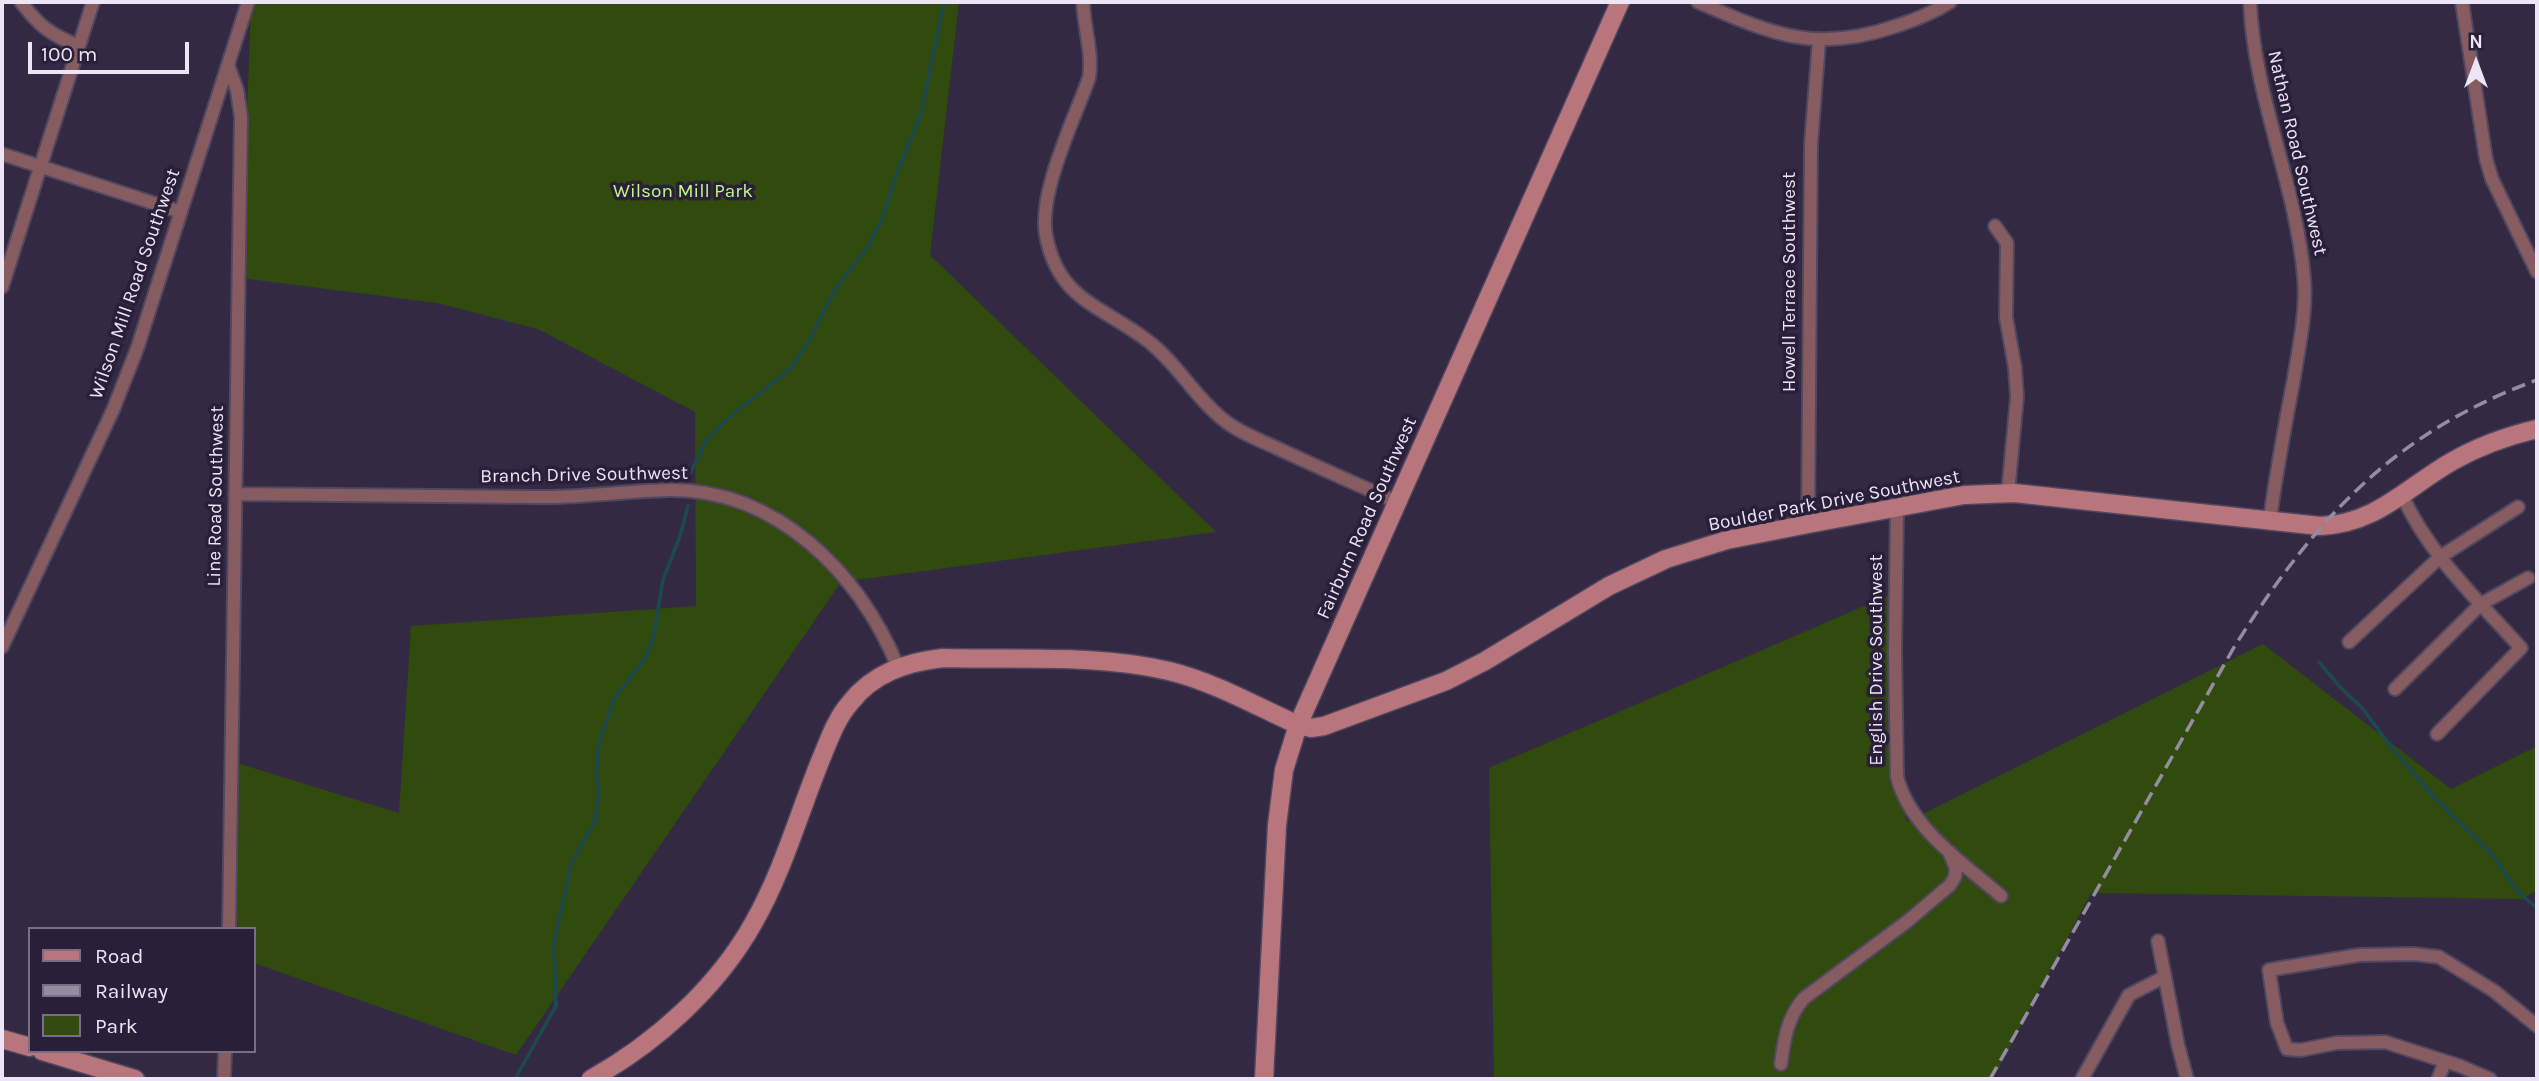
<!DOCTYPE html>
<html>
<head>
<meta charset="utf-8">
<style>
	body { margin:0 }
	#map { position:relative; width:2539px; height:1081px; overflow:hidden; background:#342943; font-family:Karla,sans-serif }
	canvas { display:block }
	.frame { position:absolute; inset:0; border:4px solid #ece5f6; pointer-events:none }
	.legend { position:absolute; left:28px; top:927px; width:228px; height:126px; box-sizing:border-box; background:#2a1f39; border:2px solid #786e85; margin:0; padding:9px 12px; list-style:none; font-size:21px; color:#ece5f6 }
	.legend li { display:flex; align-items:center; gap:14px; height:35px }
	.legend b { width:35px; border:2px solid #786e85 }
	.north { position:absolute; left:2441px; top:28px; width:70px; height:70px; -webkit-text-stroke:5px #2a1f39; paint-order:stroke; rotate:0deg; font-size:19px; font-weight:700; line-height:28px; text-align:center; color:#ece5f6 }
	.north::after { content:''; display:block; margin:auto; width:24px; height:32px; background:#ece5f6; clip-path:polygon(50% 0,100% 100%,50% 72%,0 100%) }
	.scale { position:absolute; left:28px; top:42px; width:161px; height:32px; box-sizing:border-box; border:4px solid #ece5f6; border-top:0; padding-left:9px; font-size:21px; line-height:24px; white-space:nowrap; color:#ece5f6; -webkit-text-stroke:5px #2a1f39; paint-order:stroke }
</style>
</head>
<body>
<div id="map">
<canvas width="2539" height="1081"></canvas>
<div class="frame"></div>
<ul class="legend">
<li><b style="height:9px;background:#b8757c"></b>Road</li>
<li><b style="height:9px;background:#958ca2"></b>Railway</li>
<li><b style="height:19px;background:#314a0d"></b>Park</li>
</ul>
<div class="north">N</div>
<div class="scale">100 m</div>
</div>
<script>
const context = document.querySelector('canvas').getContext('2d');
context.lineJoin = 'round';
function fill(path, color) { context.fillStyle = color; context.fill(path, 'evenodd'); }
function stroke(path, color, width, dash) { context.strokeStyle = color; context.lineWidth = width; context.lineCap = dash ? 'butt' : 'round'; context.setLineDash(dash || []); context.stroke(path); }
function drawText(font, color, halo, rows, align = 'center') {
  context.font = font + ' Karla,sans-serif'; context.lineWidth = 7; context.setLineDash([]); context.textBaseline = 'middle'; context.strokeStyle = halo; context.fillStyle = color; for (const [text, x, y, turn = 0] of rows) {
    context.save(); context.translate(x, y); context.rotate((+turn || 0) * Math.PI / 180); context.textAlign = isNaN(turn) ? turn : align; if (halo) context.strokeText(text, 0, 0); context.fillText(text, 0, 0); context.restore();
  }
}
const green = new Path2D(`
	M251,2H959L930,255L1216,532L841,582L516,1055L254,963V929H225L224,759L399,813L411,626L696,606L695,412L538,329L437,303L241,278Z
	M1899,591L1900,790L1907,822L2263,644L2451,789L2537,746V890L2523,899L2091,893L1993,1079H1494L1489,768Z`);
const stream = new Path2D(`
	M691,472L705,442L727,419L790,369L808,343L837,286L867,248L882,219L897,173L921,114L944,2
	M2319,662L2340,687L2363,709L2392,748L2434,797L2491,853L2519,893L2537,908
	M515,1079L556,1006L554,943L571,864L595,821L599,789L596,773L599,742L615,697L645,659L652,644L663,580L680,536L688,506`);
const street = new Path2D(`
	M21,2C39,26 51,35 79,46
	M1083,2C1084,28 1093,53 1089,78C1074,120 1038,193 1046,235C1058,301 1103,306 1148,341C1178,364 1195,398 1225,421C1241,434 1263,441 1281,450C1320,468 1358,485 1397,502
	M1698,2C1772,34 1815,54 1896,26C1915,20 1933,13 1950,2
	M2250,2C2254,98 2296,183 2304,278C2307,311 2299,346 2294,378C2285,425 2276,472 2270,520
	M2462,2L2486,159L2492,179L2537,272
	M228,65L237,90L241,117L229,929
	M2,154L181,212
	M1995,226L2007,243L2006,317L2015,368L2017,397L2008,493
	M2,287L93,2
	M235,494C336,495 436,496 537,497C581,498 625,491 669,490C777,489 859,573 898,667
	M2402,495C2429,555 2478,600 2521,648L2437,734
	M1897,509L1895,650L1897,777C1910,828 1963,863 2001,896
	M1808,524L1811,144L1819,41
	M2349,642L2440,557L2518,507
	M2,647L113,410L137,349L248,2
	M2395,689L2481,604L2528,578
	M2158,941L2178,1045L2187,1079
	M1781,1064C1784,1039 1787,1019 1803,999L1909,920L1950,885L1955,877L1956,868L1949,852
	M224,1079L225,1051
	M2082,1079L2129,995L2164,977
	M2438,1079L2445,1062
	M2490,1079L2460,1066L2385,1042L2336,1043L2301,1050L2287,1049L2277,1023L2269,970L2359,955L2414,954L2439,957L2494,991L2537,1026`);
const secondary = new Path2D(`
	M2,1039L30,1047
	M42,1051L135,1079
	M591,1079C656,1043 718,987 754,922C783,871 799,813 821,759C829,740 836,719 850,703C873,673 907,662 943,658C1016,660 1098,654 1169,671C1214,682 1256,706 1298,725L1311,728L1324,726L1446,681L1485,661L1609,586L1666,559L1727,540L1808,524L1964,495L2014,493L2320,526C2376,524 2406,488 2451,462C2477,447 2507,436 2537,429
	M1264,1079L1277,825L1284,770L1298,725L1620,2`);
const rail = new Path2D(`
	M1990,1079L2233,649C2313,521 2392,433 2537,380`);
const streetNames = [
	["Nathan Road Southwest",2297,153,77],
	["Howell Terrace Southwest",1790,282,-90],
	["Wilson Mill Road Southwest",135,284,-71],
	["Branch Drive Southwest",584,475,-1],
	["Line Road Southwest",216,496,-89],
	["Boulder Park Drive Southwest",1834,501,-11],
	["Fairburn Road Southwest",1367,518,-66],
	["English Drive Southwest",1877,660,-90]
];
const parkNames = [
	["Wilson Mill Park",683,192]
];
fill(green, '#314a0d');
stroke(stream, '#1c4950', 3.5);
stroke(street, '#514760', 16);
stroke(secondary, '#514760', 21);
stroke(street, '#875c61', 12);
stroke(secondary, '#b8757c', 18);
stroke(rail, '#958ca2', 3.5, [14, 7]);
drawText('19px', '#ece5f6', '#2a1f39', streetNames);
drawText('19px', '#c1f886', '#2a1f39', parkNames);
</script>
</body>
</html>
